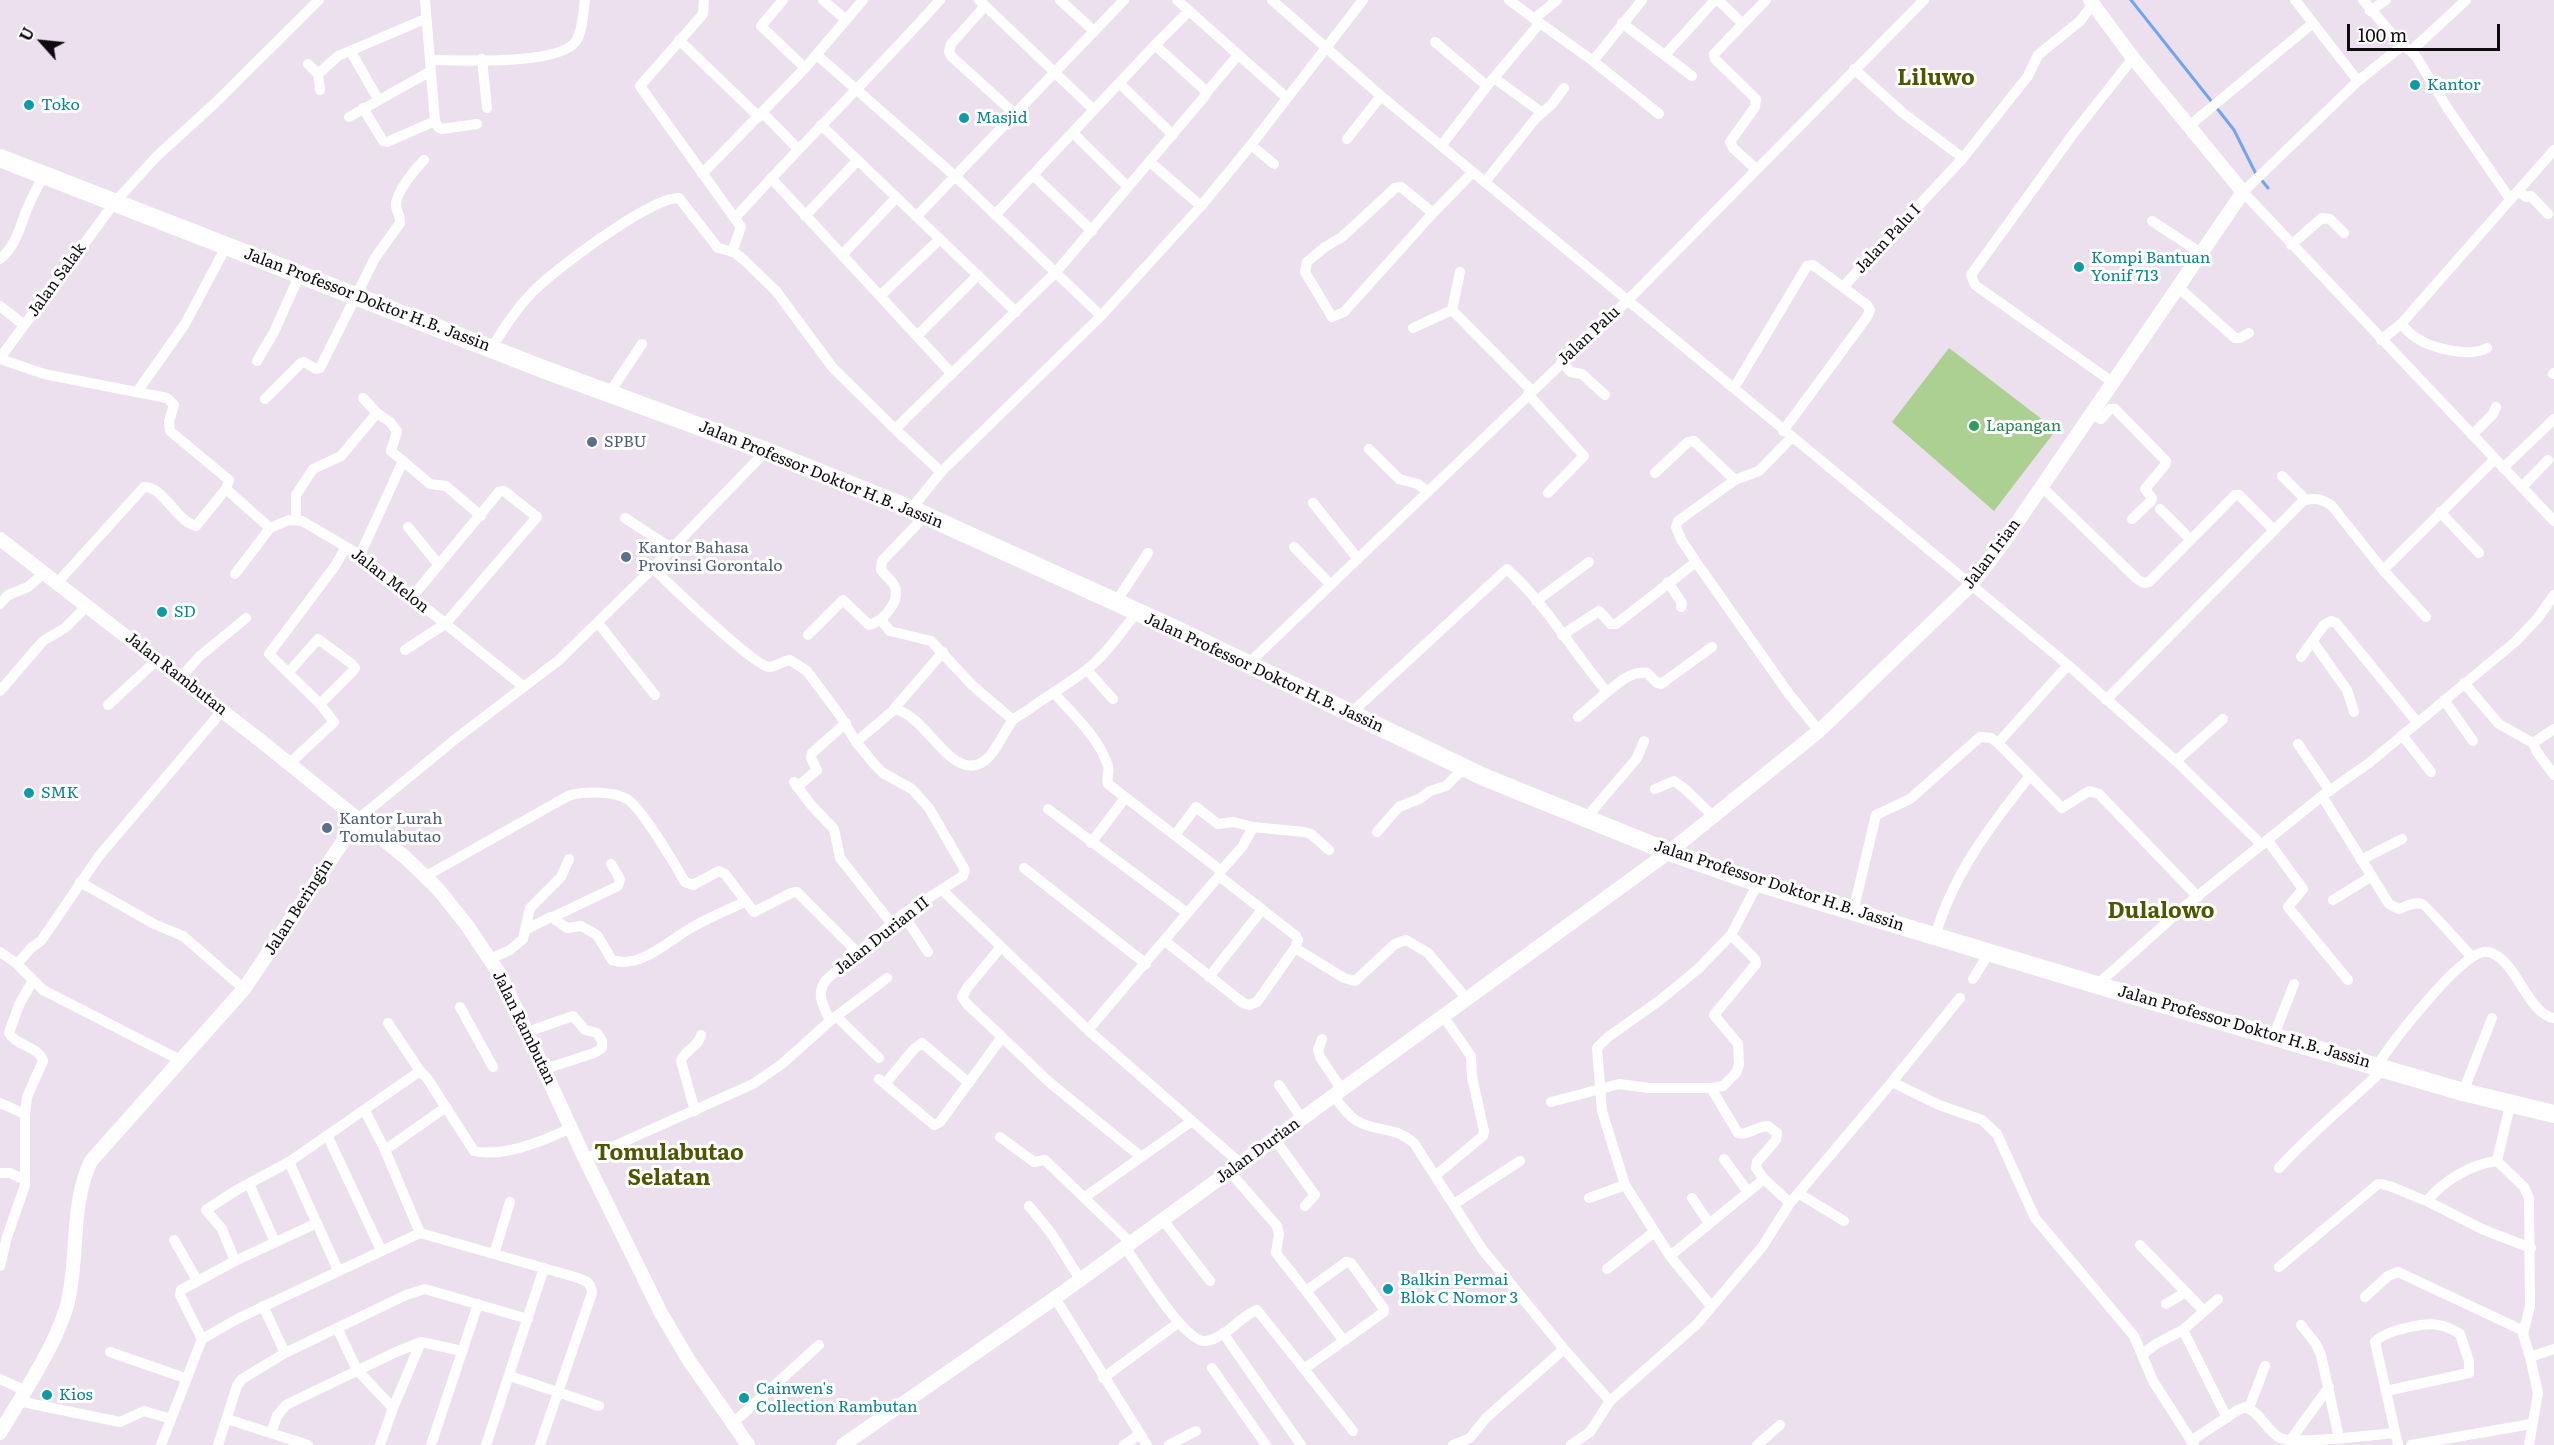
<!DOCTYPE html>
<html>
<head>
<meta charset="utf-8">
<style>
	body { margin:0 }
	#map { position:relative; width:2554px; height:1445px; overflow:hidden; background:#ece0ef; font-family:Literata,serif }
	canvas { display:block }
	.north { position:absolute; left:12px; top:12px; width:60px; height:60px; -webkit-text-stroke:4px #fff; paint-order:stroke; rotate:297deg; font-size:16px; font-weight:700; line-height:24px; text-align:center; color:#0e0a0f }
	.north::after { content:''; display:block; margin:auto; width:21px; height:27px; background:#0e0a0f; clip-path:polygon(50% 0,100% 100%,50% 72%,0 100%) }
	.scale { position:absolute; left:2347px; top:24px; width:153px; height:27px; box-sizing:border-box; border:3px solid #0e0a0f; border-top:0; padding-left:8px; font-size:18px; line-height:21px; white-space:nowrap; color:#0e0a0f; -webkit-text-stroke:4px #fff; paint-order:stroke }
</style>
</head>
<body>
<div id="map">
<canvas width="2554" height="1445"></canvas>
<div class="north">U</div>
<div class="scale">100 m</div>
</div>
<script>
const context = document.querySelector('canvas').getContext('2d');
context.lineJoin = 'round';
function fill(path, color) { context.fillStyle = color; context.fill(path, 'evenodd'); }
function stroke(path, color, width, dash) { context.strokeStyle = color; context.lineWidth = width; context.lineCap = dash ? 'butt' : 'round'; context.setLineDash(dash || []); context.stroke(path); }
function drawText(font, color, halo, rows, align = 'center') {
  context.font = font + ' Literata,serif'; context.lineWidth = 6; context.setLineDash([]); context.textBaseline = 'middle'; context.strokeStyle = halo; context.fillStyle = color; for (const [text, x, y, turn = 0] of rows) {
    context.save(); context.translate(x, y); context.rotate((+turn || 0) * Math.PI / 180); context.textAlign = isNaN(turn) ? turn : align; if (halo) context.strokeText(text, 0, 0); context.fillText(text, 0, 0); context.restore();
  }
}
const green = new Path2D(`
	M1949,348L2056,430L1994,511L1892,422Z`);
const stream = new Path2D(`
	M2131,0L2212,102
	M2216,107L2234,130L2255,172L2268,188`);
const minor = new Path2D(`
	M425,0L435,121L438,127L442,129L477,124
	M704,0L703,14L640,86L741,227L732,252
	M783,0L761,26L805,68
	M823,0L846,20
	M979,0L1093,109
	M1060,0L1094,31
	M1177,0L1287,98
	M1272,0L1381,96L2068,665L2176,761L2262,845
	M1718,0L1743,24
	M2295,0L2358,81
	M2363,0L2402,46L2411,51L2417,58L2448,109L2510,199
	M985,6L951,44L949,52L952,57L1015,114
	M2370,11L2386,0
	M1534,19L1557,0
	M1540,23L1593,61L1659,114
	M1622,23L1692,76
	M679,40L759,117
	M1435,42L1487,86
	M2402,46L2358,81L2243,192L2554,521
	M2411,51L2466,0
	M351,52L378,99
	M817,55L955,176L1101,316
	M1665,55L1715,0
	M482,59L487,108
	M430,60C460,60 559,66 576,41C583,30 583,13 585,0
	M1593,61L1642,0
	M308,64L318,74L338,56L425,19
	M1854,69L1903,113L1963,158
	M318,74L320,90
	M1494,78L1541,112
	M1119,83L1173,135
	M1207,92L1238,55
	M363,108L383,141L387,142L435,121
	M763,113L798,149
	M349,117L431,71
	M821,125L1016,312
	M2189,126L2313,23
	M1073,133L1128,187
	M1347,139L1381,96
	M1251,145L1274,164
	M1441,146L1487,86L1540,23L1509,0
	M1150,162L1201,206
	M1756,169L1733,148L1730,142L1755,107L1756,99L1715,59L1714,54L1766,0
	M702,174L805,68L863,0
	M1034,176L1092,231
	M771,178L952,374
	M1485,182L1536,118L1552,104L1564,88
	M1401,187L1433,213L1344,312L1332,317L1305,272L1307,262L1325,247L1342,237L1395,188Z
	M2518,191L2526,197L2531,196L2548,214
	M1433,213L1473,172
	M995,215L1155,45
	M805,216L857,161
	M916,217L1124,0
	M735,218C801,144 873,75 940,0
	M2152,221L2201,253
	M2291,245L2322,218L2330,219L2344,233
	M842,255L896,198
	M0,259C17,245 19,228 27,209C32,197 38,186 44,174
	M1460,272L1452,310L1531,390
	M1844,286L1963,158L2028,76L2038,55L2080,21L2093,4
	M2178,287L2235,338H2240L2249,333
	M881,295L940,239
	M0,306L24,325
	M2401,324C2405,328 2410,334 2415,337C2430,348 2470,358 2487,348
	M1413,328L1452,310
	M918,335L978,275
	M2381,340L2401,324L2554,150
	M491,348C503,331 514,311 529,296C549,273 652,196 679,198L718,248L734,252L744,260L776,291L833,368L895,429L1056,272L1205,96L1207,92L1155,45L1189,11
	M0,358L115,202L157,156L213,105L319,0
	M0,359L44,374L167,398L174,405L169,422L170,431L229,480L226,489L196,526C177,522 163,486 144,487L57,583
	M257,361L274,332L300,274
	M1561,362L1571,372L1582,374L1605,395
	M2553,374L2554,373
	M2111,381L1975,285L1971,275L2073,134L2133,58
	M1734,388L1807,266L1813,265L1867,305L1870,310L1867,317L1783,431
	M137,392L185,324L227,245
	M610,392L642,344
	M1528,394L1584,456L1548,493
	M363,398L377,413
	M265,399L301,363L304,362L316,369L320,368L375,258L400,223C401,216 396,211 396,205C396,192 415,169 424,160
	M2090,413L2101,419L2110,409H2115L2166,461L2165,465L2145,489L2152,498L2151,501L2132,519
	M895,429L941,472
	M2472,435L2493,414L2496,407
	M1792,437L1759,471L1735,480L1678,521L1676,527L1682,541L1696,562L1789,694L1819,731
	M1369,449L1399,479L1418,484L1428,492
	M403,461L430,484L446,486L481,516
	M2503,468L2554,419
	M1655,473L1688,442L1694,441L1735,480
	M2282,476L2306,500
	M2041,486L2137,579L2144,583L2149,582L2235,495H2239L2274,530
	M2522,487L2548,460
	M226,489L270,528L289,520L302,521L360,555L524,687
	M1313,503L1358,559
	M911,509L941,472L1101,316L1201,206L1251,145L1363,0
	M2160,509L2191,540
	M2440,512L2479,553
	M625,518L671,548
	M296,519V495L313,469L341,456L377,413L390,422L397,431L391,451L403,461L360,555
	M408,527L439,565
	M1294,547L1331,585
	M2383,570L2494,460
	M235,574L270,528
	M1668,582L1682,603L1681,607
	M1536,601L1589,562
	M1116,602L1148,553
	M0,604L8,595L28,587L44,573
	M881,620L890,631L931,641L972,685L1013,720
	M598,623L655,695
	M808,635L843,600L869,625C883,622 902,600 894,585C891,580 885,575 881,570L882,561L925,516
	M1562,635L1599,611L1611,624H1616L1696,562
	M2313,642L2347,690L2354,712
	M405,650L445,624L537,517L504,491L499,492L412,597
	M2301,657L2324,625L2331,621L2336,623L2417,722
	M1247,665L1628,300L1924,0
	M2068,665L1998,743L2062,808L2089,791L2099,794L2198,897
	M1087,670L1113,699
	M288,673L318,639L352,664L355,668L353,671L320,704
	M180,678L200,656L246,618
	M2464,683L2499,724L2533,743L2537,752L2554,775
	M0,691L43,641L65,628L87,606
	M1607,692C1619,683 1630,671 1647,673L1657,683L1661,684L1712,647
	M1054,693C1073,714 1099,738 1108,766C1110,772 1106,778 1108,784L1220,870L1219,876L1088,1030
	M2106,700L2303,501C2314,497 2323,499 2332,506L2383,570L2426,617
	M2444,700L2473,741
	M108,705L157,660
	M893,710L943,652
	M1350,714L1507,569C1546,604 1573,652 1607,692L1578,717
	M2402,735L2431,772
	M856,742L895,709C924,717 941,759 966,765C991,771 1001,734 1013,720C1017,716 1024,713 1028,710C1047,696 1067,685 1085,671C1106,655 1121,632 1137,612
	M2533,743L2554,729
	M2298,744L2330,791
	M2176,761L2223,719
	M289,764L334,722L320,704L269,654L335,566L346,547
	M794,782L811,805L834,829L840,858L892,924
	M797,787L817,770L811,758L812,753L846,723
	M1655,789L1674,781L1685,789L1713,816
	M2322,796L2389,904L2399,909C2405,907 2415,901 2422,904C2426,905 2465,950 2472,957
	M1048,809L1187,913
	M1586,818L1637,758L1644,741
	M358,819L458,737L559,660L653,568L766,451
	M1377,832L1399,807L1421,798L1430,791L1446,786L1464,768
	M1175,835L1196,807L1218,824L1233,822L1253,827
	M2268,841L2303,889L2288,907L2348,980
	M1091,843L1125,798
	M2361,860L2402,839
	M1024,868L1146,964
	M1220,872L1242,847L1253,827L1304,832L1311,834L1329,850
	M426,876L568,796C583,791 613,791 627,799C641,807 676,866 685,882L693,885L719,871L725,874L754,912L791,893L797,892L858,953
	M80,882L154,924L183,936L244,989
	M942,890L1088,1030L1240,1163
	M2333,900L2372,876
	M1853,912L1876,815L1910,799L1980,737L1991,738L1998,743
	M903,914L928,952
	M553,917L618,886L620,879L611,864
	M525,930L551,917L567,928L581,926L597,935L612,960C639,970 668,941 691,928C708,918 727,910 745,902
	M1935,937C1952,876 1990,826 2029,777
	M1165,941L1243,1003L1249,1005L1257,1002L1295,948L1298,940L1296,936L1219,876
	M1001,947L967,988L962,997L967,1004L1002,1037
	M1295,948L1344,978L1355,981L1395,944L1406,940L1428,953L1467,999
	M0,952L17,964L32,947L41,941L99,856L222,711
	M490,959L510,950L523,939L530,908L561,877L569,859
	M17,964L43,990L180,1060
	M1209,977L1261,911
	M1973,979L1989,953
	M2097,985L2184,907L2322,796L2369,763L2515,642L2537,619L2554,595
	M460,1007L493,1067
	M836,1016L879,1058
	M830,1021L887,978
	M388,1023L420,1071
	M527,1032L573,1016L585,1030L597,1033L602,1041V1048L594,1053L545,1069
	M2274,1035L2294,984
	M1322,1039L1318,1050L1320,1057L1342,1090
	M2377,1066C2392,1042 2457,958 2483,952C2489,951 2495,954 2500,958C2519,972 2531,1015 2554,1018
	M879,1079L934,1125L940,1122L1002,1037L1049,1082L1140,1156
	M1892,1082L1960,998
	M885,1084L914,1049L922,1043L969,1083
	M1279,1085L1302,1119
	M1711,1088L1723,1086L1736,1073L1739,1065L1738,1044L1714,1015L1756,964L1755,959L1731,935
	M2463,1092L2492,1018
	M1334,1097C1341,1105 1348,1116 1357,1121C1378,1133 1393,1125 1414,1143L1482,1249L1564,1349L1610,1401
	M1551,1102L1619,1084L1649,1088H1711L1738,1133C1748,1136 1757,1126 1768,1126L1777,1133L1776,1140L1757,1162L1756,1168L1764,1179L1790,1203
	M0,1103L25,1114L27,1097L43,1061C39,1046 16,1046 9,1033L19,1005L33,980
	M2510,1105L2497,1161L2524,1187L2529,1198L2530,1306L2523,1334L2530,1357
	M365,1111L385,1150L420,1233
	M695,1111L681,1061C685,1049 698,1048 701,1035
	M328,1137L381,1250
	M1000,1137L1034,1162L1045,1160L1130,1242
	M1274,1138L1315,1195L1305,1206
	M385,1150L446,1107
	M585,1159L753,1084L782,1064L830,1021C824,1007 815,994 826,980L903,914L963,876L965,870L929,808L912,789L883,773L875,765L856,742L839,714L807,671L790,660C783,661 775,667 769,667C754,666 668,583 653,568
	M1724,1159L1748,1192
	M2497,1161C2471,1164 2443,1181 2427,1201L2484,1230L2531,1248
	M289,1162L338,1270
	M2279,1168C2312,1132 2349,1102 2385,1068
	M0,1173H10L25,1180
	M1436,1175L1483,1136L1484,1131L1472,1077L1471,1056L1443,1016
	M249,1184L275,1242
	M1798,1193L1844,1221
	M1085,1197L1192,1121
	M1589,1198L1625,1185
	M1692,1198L1709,1223
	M1454,1204L1520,1161
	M1029,1206L1051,1233L1080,1279
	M1163,1220L1210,1281
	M174,1240L197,1280
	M2140,1245L2203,1310
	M1125,1247C1138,1265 1184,1342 1205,1341C1225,1339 1239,1317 1257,1310L1304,1369L1384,1312V1309L1351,1263L1346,1262L1306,1291L1276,1253L1279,1234L1277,1226L1229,1171
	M494,1254L510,1202
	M1670,1256L1764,1179
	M235,1261L222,1229L206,1210L235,1191L289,1162L420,1071L427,1078L474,1151C504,1158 545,1140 571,1128
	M0,1266L7,1237L25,1185V1114
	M2279,1267L2378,1184C2385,1182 2416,1198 2427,1201
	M1607,1269L1654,1232
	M1306,1291L1344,1341
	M2365,1297L2388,1276L2398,1272L2524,1331
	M1055,1298L1147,1445
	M2166,1304L2186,1292
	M263,1306L285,1353
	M1711,1306L1670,1256L1625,1185L1602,1111L1597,1048L1608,1037L1659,1001L1698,969L1731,935L1758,883
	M2301,1325L2316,1344L2321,1355L2339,1438
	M337,1328L357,1370L393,1408
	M2183,1330L2227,1418
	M1223,1333L1301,1445
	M202,1339L180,1295L181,1290L235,1261L317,1223
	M110,1352L185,1378
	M2143,1354L2156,1344L2183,1330L2218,1299
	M1212,1368L1266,1445
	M1304,1369L1353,1431
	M510,1376L599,1406
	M1103,1378L1178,1323
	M0,1379L24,1390
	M2386,1391L2469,1373V1361L2460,1334C2454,1330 2445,1326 2438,1325C2424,1322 2384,1331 2375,1342L2398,1445
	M18,1401L120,1422L144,1411L171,1419
	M2249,1408L2265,1366
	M227,1419L308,1445
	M733,1423L819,1345
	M271,1433L277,1416L286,1405L396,1352L421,1342L462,1351
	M2191,1441L2238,1410L2246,1407C2261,1413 2266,1430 2280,1438C2296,1445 2373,1435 2395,1433
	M2289,1442L2329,1387
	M161,1445L202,1339L239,1318L420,1233L575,1277C585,1280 591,1282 592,1293L540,1445
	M218,1445L237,1386L242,1379L285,1353L406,1295L425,1289L528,1319
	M380,1445L393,1408L421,1342
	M431,1445L478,1304
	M486,1445L544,1268
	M1124,1445L1139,1435
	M1169,1445L1196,1431
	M1453,1445L1470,1438L1486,1418L1564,1349
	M1571,1445L1590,1432L1610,1401L1697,1324L1762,1247L1790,1203L1892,1082L1939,1105L1982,1120L1997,1134L2035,1218L2134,1336L2153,1381L2194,1445
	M1757,1445L1780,1425
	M2411,1445L2531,1424
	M2529,1445L2538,1393L2530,1357L2554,1349`);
const tertiary = new Path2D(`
	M0,539L261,741L406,858L438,889L466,924L501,976L585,1159L661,1313L688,1359L748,1445
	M0,1433C22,1395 61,1338 69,1297C78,1253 71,1203 91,1161L244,989L358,819
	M843,1445L1055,1298L1669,852L1819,731L1971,585L1999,549L2243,192L2133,58L2090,0`);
const trunk = new Path2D(`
	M0,158L543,369L766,451L911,509L1173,628L1484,777L1669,852L1758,883L2097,985L2463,1092L2554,1114`);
const markers = [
	[2415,85,6,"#0f9aa8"],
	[29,105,6,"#0f9aa8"],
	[964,118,6,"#0f9aa8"],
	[2079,267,6,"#0f9aa8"],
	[1974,426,6,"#2e9e5b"],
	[592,442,6,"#5c6f8a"],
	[626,557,6,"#5c6f8a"],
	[162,612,6,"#0f9aa8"],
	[29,793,6,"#0f9aa8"],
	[327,828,6,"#5c6f8a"],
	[1388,1289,6,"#0f9aa8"],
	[47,1395,6,"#0f9aa8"],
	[744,1398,6,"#0f9aa8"]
];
const cultureNames = [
	["Kantor",2427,85],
	["Toko",41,105],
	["Masjid",976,118],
	["Kompi Bantuan",2091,258],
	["Yonif 713",2091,276],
	["SD",174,612],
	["SMK",41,793],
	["Balkin Permai",1400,1280],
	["Blok C Nomor 3",1400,1298],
	["Cainwen's",756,1389],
	["Collection Rambutan",756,1407],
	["Kios",59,1395]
];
const streetNames = [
	["Jalan Palu I",1888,239,-47],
	["Jalan Salak",57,280,-54],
	["Jalan Professor Doktor H.B. Jassin",367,300,21],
	["Jalan Palu",1589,336,-43],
	["Jalan Professor Doktor H.B. Jassin",821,475,22],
	["Jalan Irian",1992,554,-53],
	["Jalan Melon",390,581,38],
	["Jalan Professor Doktor H.B. Jassin",1264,673,25],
	["Jalan Rambutan",176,674,38],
	["Jalan Professor Doktor H.B. Jassin",1779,886,18],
	["Jalan Beringin",299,907,-57],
	["Jalan Durian II",882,936,-38],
	["Jalan Professor Doktor H.B. Jassin",2244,1027,16],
	["Jalan Rambutan",524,1028,64],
	["Jalan Durian",1258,1151,-36]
];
const leisureNames = [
	["Lapangan",1986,426]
];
const serviceNames = [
	["SPBU",604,442],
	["Kantor Bahasa",638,548],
	["Provinsi Gorontalo",638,566],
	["Kantor Lurah",339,819],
	["Tomulabutao",339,837]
];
const districtNames = [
	["Liluwo",1936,79],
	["Dulalowo",2161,912],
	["Tomulabutao",669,1154],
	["Selatan",669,1179]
];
fill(green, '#accf92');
stroke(stream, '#72a5eb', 3);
stroke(minor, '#fff', 10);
stroke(tertiary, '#fff', 14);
stroke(trunk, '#fff', 18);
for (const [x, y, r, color] of markers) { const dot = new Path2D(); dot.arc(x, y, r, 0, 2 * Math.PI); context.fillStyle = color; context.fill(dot); stroke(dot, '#fff', 2); }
drawText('16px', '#0d838f', '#fff', cultureNames, 'left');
drawText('16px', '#0e0a0f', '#fff', streetNames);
drawText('16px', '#27864d', '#fff', leisureNames, 'left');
drawText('16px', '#4e5e75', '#fff', serviceNames, 'left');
drawText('bold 22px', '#4e5700', '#fff', districtNames);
</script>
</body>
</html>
